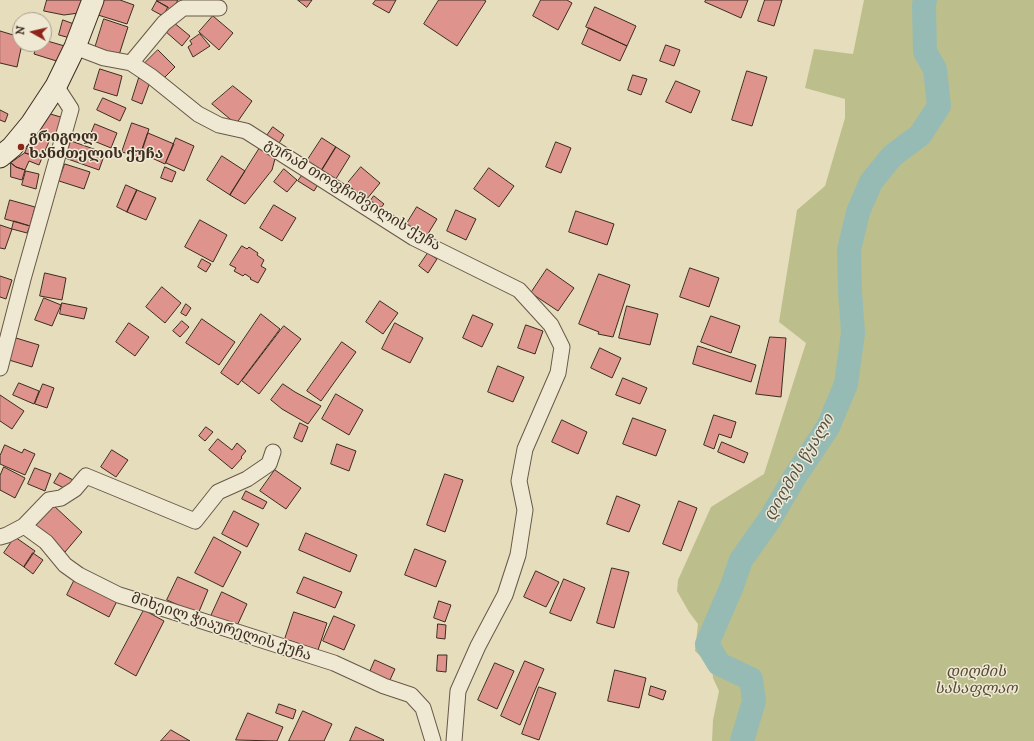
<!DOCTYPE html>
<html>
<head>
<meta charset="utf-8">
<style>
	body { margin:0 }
	#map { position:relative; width:1034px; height:741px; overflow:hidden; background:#e6ddbd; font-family:"IM FELL DW Pica",serif }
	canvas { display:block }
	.north { position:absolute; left:12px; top:12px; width:40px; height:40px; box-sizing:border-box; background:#efe9d4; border:1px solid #a89d8c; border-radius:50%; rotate:278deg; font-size:11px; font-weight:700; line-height:16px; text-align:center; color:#3d2c20 }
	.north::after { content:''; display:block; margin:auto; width:14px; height:18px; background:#8f2418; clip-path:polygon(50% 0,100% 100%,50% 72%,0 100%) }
</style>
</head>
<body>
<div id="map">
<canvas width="1034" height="741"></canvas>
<div class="north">N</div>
</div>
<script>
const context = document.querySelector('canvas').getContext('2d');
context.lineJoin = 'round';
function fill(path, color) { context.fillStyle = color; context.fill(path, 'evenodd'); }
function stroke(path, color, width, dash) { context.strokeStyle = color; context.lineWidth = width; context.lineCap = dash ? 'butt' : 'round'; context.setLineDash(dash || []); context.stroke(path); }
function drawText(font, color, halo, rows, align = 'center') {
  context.font = font + ' "IM FELL DW Pica","Noto Serif Georgian",serif'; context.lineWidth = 3; context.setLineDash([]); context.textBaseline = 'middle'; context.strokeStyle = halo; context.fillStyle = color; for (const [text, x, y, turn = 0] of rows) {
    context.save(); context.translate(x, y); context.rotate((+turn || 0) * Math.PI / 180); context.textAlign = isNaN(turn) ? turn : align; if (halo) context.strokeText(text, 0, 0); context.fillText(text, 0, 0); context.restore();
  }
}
const green = new Path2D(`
	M864,0H1034V741H712L713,720L719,691L713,678L712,667L695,651L698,624L689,612L677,591L678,580L711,507L764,474L806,343L779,322L797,210L825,186L845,118V99L805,88L814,49L853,54Z`);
const river = new Path2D(`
	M742,741L754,701L751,679L719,664L707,644L732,586L741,560L770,519L796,475L828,427L846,384L853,333L850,291L849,250L858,212L871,182L892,156L920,135L939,106L935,69L925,52L924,5L925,0`);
const building = new Path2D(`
	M47,0H82L79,13L64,15L44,11Z
	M102,0H120L134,5L127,24L98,15Z
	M157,0H178L172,10L157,1Z
	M298,0H312L307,7Z
	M376,0H396L389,13L373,4Z
	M439,0H484L486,1L457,46L424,24Z
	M541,0H567L572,3L558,30L533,16Z
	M706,0H748L741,18L705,2Z
	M765,0H782L774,26L758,21Z
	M157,1L168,7L163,16L152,10Z
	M595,7L636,26L627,46L586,27Z
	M213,16L233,33L219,50L199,32Z
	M104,19L128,27L119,55L95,48Z
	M63,20L74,24L70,38L59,35Z
	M173,22L190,36L182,46L165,31Z
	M589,28L627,46L620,61L582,44Z
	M0,31L20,37V44H22L17,67L0,63Z
	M200,34L210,46L193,57L188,47L192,44L190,41Z
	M44,40L68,47L63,63L34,54L37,44H44Z
	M666,45L680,50L674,66L660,61Z
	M158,50L175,67L162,80L145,63Z
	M100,69L122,76L117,96L94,89Z
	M747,71L767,77L752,126L732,120Z
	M633,75L647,79L641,95L628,90Z
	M139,78L150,82L142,104L132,100Z
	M676,81L700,91L691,113L666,102Z
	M233,86L252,101L236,124L212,104Z
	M103,98L126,108L120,121L97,110Z
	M0,110L8,114L5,122L0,120Z
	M47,113L64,118L58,140L35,131Z
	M132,123L149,129L140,157L122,152Z
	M95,124L117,133L111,148L89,139Z
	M273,127L284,135L278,145L266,137Z
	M35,131L51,137L42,158L25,153Z
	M148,133L174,144L165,164L141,153Z
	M176,138L194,146L184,171L166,163Z
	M322,138L336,147L320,173L305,164Z
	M71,141L105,153L99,170L65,158Z
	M556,142L571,148L561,173L546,167Z
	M261,146L276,155L272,170L245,204L230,195Z
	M336,147L350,156L334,182L320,173Z
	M25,153L42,158L39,165L29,161L25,170L16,167L11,163Z
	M222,156L245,171L230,195L207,180Z
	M11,163L16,167L25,170L22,180L11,177Z
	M65,164L90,172L84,189L59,181Z
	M165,167L176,172L172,182L161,178Z
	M361,167L380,183L366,200L347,184Z
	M489,168L514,186L499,207L474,189Z
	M284,169L297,180L287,192L274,182Z
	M26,171L39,174L36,189L22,185Z
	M304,173L319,183L314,191L298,181Z
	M126,185L137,190L127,212L117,207Z
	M137,190L156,198L146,220L127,212Z
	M374,196L384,204L379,210L369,203Z
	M10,200L35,207L30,226L5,219Z
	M274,205L296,218L282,241L260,228Z
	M417,207L437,219L426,237L406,225Z
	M456,210L476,219L466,240L447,231Z
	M576,211L614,224L607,245L569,232Z
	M200,220L227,235L213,262L185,247Z
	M14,221L30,226L27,233L12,229Z
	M0,225L12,229L5,249L0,248Z
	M242,246L247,249L249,247L258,253L257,255L264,260L261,266L266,269L258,283L250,279L251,278L245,274L243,276L234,271L236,268L230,265Z
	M428,253L437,259L428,273L419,266Z
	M202,259L211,264L206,272L198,267Z
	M690,268L719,278L709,307L680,297Z
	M547,269L574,288L558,311L531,293Z
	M45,273L66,278L62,300L40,296Z
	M599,274L630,285L613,337L598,334L599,332L579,324Z
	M0,276L12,280L6,299L0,297Z
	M162,287L181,303L165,323L146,307Z
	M44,298L61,305L52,326L35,320Z
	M380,301L398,313L383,334L366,322Z
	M62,303L87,308L84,319L60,314Z
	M186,304L191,308L186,316L181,313Z
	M627,306L658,314L650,345L619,338Z
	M261,314L280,329L238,385L221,373Z
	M473,315L493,324L482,347L463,338Z
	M711,316L740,326L731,353L701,342Z
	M202,319L235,342L219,365L186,343Z
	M182,321L189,327L180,337L173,331Z
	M129,323L149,337L135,356L116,342Z
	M395,323L423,338L410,363L382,349Z
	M526,325L543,331L535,354L518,348Z
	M284,326L301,339L259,394L242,381Z
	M770,337L786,338L781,397L756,394Z
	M16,338L39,345L32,367L9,360Z
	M342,342L356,352L321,401L307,391Z
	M698,346L756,365L751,382L693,364Z
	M600,348L621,358L612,378L591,368Z
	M498,366L524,377L513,402L488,392Z
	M623,378L647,388L640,404L616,395Z
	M19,383L39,391L34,404L13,395Z
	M43,384L54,388L47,408L35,404Z
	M283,384L295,392L321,406L308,424L282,409L271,400Z
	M336,394L363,410L349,435L322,419Z
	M0,395L24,411L12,429L0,421Z
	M714,415L736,422L731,438L719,434L714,449L704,445Z
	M633,418L666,430L656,456L623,444Z
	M562,420L587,432L578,454L552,442Z
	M300,423L308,427L302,442L294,438Z
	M206,427L213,432L205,441L199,436Z
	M218,439L232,450L237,443L246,451L241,457L242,458L232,469L209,450Z
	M722,442L748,453L744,463L718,452Z
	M337,444L356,451L349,471L331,464Z
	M5,445L22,453L24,449L35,454L25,475L0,464V456Z
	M112,450L128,460L116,477L101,467Z
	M4,467L25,478L15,498L0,490V476Z
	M35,468L51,474L45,491L28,484Z
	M275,470L301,488L286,509L260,491Z
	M60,473L73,480L68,490L54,483Z
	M445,474L463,480L445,532L427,525Z
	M246,491L267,502L263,509L242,499Z
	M617,496L640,505L629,532L607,524Z
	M679,501L697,508L681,551L663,544Z
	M53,505L82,532L65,552L35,525Z
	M234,511L259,524L247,547L222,534Z
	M306,533L357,555L350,572L299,550Z
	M15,537L35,551L24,567L4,553Z
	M214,537L241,552L223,587L195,573Z
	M415,549L446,561L436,587L405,575Z
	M33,553L43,560L33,574L24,567Z
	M612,568L629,572L614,628L597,623Z
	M536,571L559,582L546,607L524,597Z
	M178,577L208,590L198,614L167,600Z
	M304,577L342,592L335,608L297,593Z
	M75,579L117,601L109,617L67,595Z
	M564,579L585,588L571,621L550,613Z
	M222,592L247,604L236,628L211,616Z
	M439,601L451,605L445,622L434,618Z
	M144,610L164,621L136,676L115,664Z
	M294,612L327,623L318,650L285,639Z
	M334,616L355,625L344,650L323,641Z
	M438,624L446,625L445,639L437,638Z
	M438,655H447L446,672L437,671Z
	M375,660L395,669L389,682L369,674Z
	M525,661L544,669L520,725L501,716Z
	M495,663L514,671L497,709L478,700Z
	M615,670L646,678L639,708L608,701Z
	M651,686L666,691L663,700L649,695Z
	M539,687L556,693L539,740L522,734Z
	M279,704L296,710L293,719L276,713Z
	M303,711L332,724L324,741H289Z
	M248,713L283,727L277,741L236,740Z
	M356,727L384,740L383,741H350Z
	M171,730L190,741H161Z`);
const street = new Path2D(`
	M75,47L104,58L131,63L152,77L198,114L219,125L246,131L414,238L519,290L551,325L562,347L558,373L525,449L519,481L525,510L518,555L505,595L478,646L458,691L454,741
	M131,63L164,23L183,8H219
	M0,368L23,279L71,109L56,86
	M24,526L46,542L65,565L79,575L119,595L168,610L334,663L384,686L411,695L423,708L433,741
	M0,537L7,535L24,526L49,500L61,498L75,489L86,476L108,485L195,521L218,492L247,479L269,464L273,452`);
const secondary = new Path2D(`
	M0,157L12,147L31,124L56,86L75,47L93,0`);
const markers = [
	[21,147,4,"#8f2418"]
];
const poiNames = [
	["გრიგოლ",29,138],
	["ხანძთელის ქუჩა",29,155]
];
const streetNames = [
	["გურამ თოფჩიშვილის ქუჩა",352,196,31],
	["მიხეილ ჭიაურელის ქუჩა",221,628,18]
];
const parkNames = [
	["დიღმის",976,673],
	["სასაფლაო",976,690]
];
const waterNames = [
	["დიღმის წყალი",800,468,-59]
];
fill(green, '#bcbf8c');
stroke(river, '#96bbb4', 24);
fill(building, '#de938c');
stroke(building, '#3d2c20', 1);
stroke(street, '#675847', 17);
stroke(secondary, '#3d2c20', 23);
stroke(street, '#efe9d4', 15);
stroke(secondary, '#efe9d4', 21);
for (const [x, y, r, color] of markers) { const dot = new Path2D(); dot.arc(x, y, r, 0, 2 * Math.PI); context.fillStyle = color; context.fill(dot); stroke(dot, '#efe9d4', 1.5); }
drawText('bold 15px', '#3d2c20', '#efe9d4', poiNames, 'left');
drawText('15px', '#3d2c20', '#efe9d4', streetNames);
drawText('italic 15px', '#564936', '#efe9d4', parkNames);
drawText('italic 16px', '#535045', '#efe9d4', waterNames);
</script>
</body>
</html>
